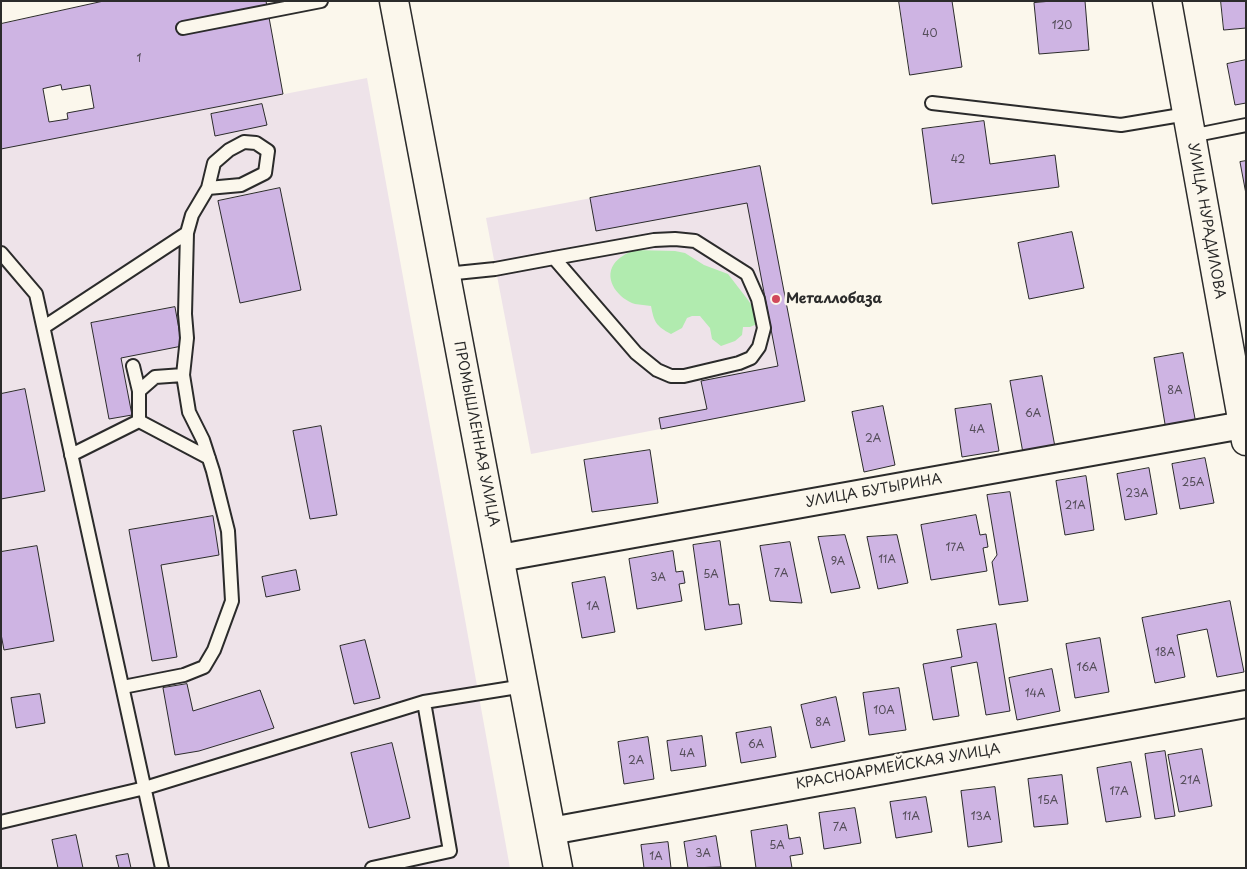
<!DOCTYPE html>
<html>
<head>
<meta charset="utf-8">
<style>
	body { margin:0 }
	#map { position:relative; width:1247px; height:869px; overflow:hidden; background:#fbf7ec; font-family:"Playpen Sans",sans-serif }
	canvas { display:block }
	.frame { position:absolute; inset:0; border:2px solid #2b2b2b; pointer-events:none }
</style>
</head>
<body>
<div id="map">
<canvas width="1247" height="869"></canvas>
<div class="frame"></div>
</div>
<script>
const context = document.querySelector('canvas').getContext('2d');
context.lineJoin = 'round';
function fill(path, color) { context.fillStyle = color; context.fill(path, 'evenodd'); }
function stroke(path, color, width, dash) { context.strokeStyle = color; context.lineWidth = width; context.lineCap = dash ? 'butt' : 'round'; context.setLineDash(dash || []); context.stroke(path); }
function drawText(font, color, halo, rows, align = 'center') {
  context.font = font + ' "Playpen Sans",sans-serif'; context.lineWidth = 5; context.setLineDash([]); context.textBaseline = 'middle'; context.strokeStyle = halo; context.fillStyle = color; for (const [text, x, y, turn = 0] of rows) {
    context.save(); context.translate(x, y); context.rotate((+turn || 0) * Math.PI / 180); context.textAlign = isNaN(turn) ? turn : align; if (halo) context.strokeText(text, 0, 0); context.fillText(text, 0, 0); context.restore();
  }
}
const built = new Path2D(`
	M367,78L510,868H1V149Z
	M760,166L805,401L531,454L486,218Z`);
const green = new Path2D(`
	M633,250L675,251L685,253L704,265L728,274L748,300L756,312L757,324L750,327H743L742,335L735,341L721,346L712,339L710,328L700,316H692L687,318L682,328L671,334C656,326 654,322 651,306C646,305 640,305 635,304C619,299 603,280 614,264C619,257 626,254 633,250Z`);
const building = new Path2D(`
	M104,1H266L283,94L1,149V24Z
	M899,1H952L962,67L910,75Z
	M1052,1H1085L1089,50L1039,54L1034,3Z
	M1221,1H1246V28L1224,30Z
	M1246,60V103L1235,105L1227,64Z
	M61,85L62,90L90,85L94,108L67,113L68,119L49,122L43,89Z
	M262,104L267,125L215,136L211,114Z
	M984,121L990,164L1055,155L1059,187L932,204L922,129Z
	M1246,161V194L1240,162Z
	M760,166L805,401L661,429L659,418L707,409L701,381L778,366L747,203L596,231L590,198Z
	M280,188L301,290L240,303L218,201Z
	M1072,232L1084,288L1029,299L1018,243Z
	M175,307L182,346L121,358L132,415L109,419L91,323Z
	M1183,353L1196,424L1166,430L1154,358Z
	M1042,376L1055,447L1023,453L1010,381Z
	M25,389L45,491L1,499V394Z
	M991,404L999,451L962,457L955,409Z
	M883,406L895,465L864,472L852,412Z
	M321,426L337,515L310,519L293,431Z
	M650,450L658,503L592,512L584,460Z
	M1205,458L1214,503L1180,509L1172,464Z
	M1149,468L1157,514L1125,520L1117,474Z
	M1086,476L1094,530L1065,535L1056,481Z
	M1010,492L1028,601L999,605L992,562L997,555L987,495Z
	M976,515L980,535L986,534L988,547L983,548L987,571L931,580L921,525Z
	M213,516L219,555L161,565L177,657L152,661L129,530Z
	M845,535L860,588L831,593L818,537Z
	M897,535L908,583L878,589L867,537Z
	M720,541L729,605L739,604L742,624L705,630L693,545Z
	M790,542L802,603L770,601L760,546Z
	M37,546L54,641L4,650L1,634V552Z
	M673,551L676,572L683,571L685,583L679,584L682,601L637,609L629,559Z
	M296,570L300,590L266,597L262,577Z
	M605,577L615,632L582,638L572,583Z
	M1230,601L1244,672L1217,677L1207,629L1177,635L1185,677L1155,683L1142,618Z
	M996,624L1010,711L986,715L977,662L951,667L959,716L933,720L923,664L962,657L957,630Z
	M1100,638L1109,692L1075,698L1066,644Z
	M365,640L380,698L354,704L340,646Z
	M1052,669L1060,711L1017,720L1009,678Z
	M187,684L193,711L260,690L274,728L199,751L175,755L163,688Z
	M899,688L906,730L869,735L863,693Z
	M40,694L45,723L16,728L11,698Z
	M836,697L845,741L811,748L801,705Z
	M771,727L776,757L741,763L736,733Z
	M702,736L706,766L671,771L667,741Z
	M648,737L654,779L624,784L618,742Z
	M392,743L410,818L369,828L351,753Z
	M1202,749L1212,806L1179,812L1168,755Z
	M1165,751L1175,816L1155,819L1145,754Z
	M1131,762L1141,817L1106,822L1097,768Z
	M1062,775L1068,824L1034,827L1028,779Z
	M995,787L1002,842L968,847L961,791Z
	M926,797L932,832L896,838L890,802Z
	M855,808L861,843L824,849L819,813Z
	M787,825L789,839L800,837L803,854L790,856L792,868H756L751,831Z
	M76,835L83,868H58L52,840Z
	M716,836L721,867L688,868L684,842Z
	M668,842L671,868H644L641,845Z
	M128,854L131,868H119L116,856Z`);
const service = new Path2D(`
	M183,28L321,1
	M932,103L1121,125L1187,114
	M1191,136L1246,125
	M1,253L36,294L162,868
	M446,274L495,269L554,258L654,240L675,239L695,241L747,274L758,299L764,328L759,347L751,358L739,363L684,376H671L657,370L636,353L554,258
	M44,327L187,233
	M133,366L139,391
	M139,421V391L155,377L183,375
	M71,455L139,421L209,458
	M123,687L184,675L204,667L214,650L232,601L228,531L213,471L203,440L189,412L183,375L187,338L185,314L187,233L192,215L208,188L241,185L265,173L268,151L256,143L244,142L229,150L214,163L208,188
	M1,822L145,788L424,702L524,686
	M372,868L450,851L424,702`);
const minor = new Path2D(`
	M500,558L1243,425L1246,420
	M551,831L1246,704`);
const tertiary = new Path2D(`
	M394,1L558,868
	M1167,1L1246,441`);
const markers = [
	[776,299,5,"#d1495b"]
];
const numberNames = [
	["120",1062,26],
	["40",930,34],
	["1",139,59],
	["42",958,160],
	["8А",1175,391],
	["6А",1033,414],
	["4А",977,430],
	["2А",873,439],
	["25А",1193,483],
	["23А",1137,494],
	["21А",1075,506],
	["17А",955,548],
	["11А",887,560],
	["9А",838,562],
	["7А",781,574],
	["5А",711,575],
	["3А",658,578],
	["1А",593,607],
	["18А",1165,653],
	["16А",1087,668],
	["14А",1035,694],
	["10А",884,711],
	["8А",823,723],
	["6А",756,745],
	["4А",687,754],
	["2А",636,761],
	["21А",1190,781],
	["17А",1119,792],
	["15А",1048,801],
	["11А",911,817],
	["13А",981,817],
	["7А",840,828],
	["5А",777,846],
	["3А",703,854],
	["1А",656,857]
];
const streetNames = [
	["УЛИЦА НУРАДИЛОВА",1206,221,80],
	["ПРОМЫШЛЕННАЯ УЛИЦА",476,434,79],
	["УЛИЦА БУТЫРИНА",874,491,-10],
	["КРАСНОАРМЕЙСКАЯ УЛИЦА",898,767,-10]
];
const poiNames = [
	["Металлобаза",786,299]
];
fill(built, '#eee3e9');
fill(green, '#b1ebaf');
fill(building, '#ceb4e3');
stroke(building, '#2b2b2b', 1);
stroke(service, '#2b2b2b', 16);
stroke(minor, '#2b2b2b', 30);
stroke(tertiary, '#2b2b2b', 31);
stroke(service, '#fbf7ec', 12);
stroke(minor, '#fbf7ec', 26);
stroke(tertiary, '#fbf7ec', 28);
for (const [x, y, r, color] of markers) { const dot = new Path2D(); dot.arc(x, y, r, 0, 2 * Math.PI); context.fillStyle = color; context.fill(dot); stroke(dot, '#fbf7ec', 2); }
drawText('11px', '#544d59', null, numberNames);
drawText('14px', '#2b2b2b', '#fbf7ec', streetNames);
drawText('bold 14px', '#2b2b2b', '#fbf7ec', poiNames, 'left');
</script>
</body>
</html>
